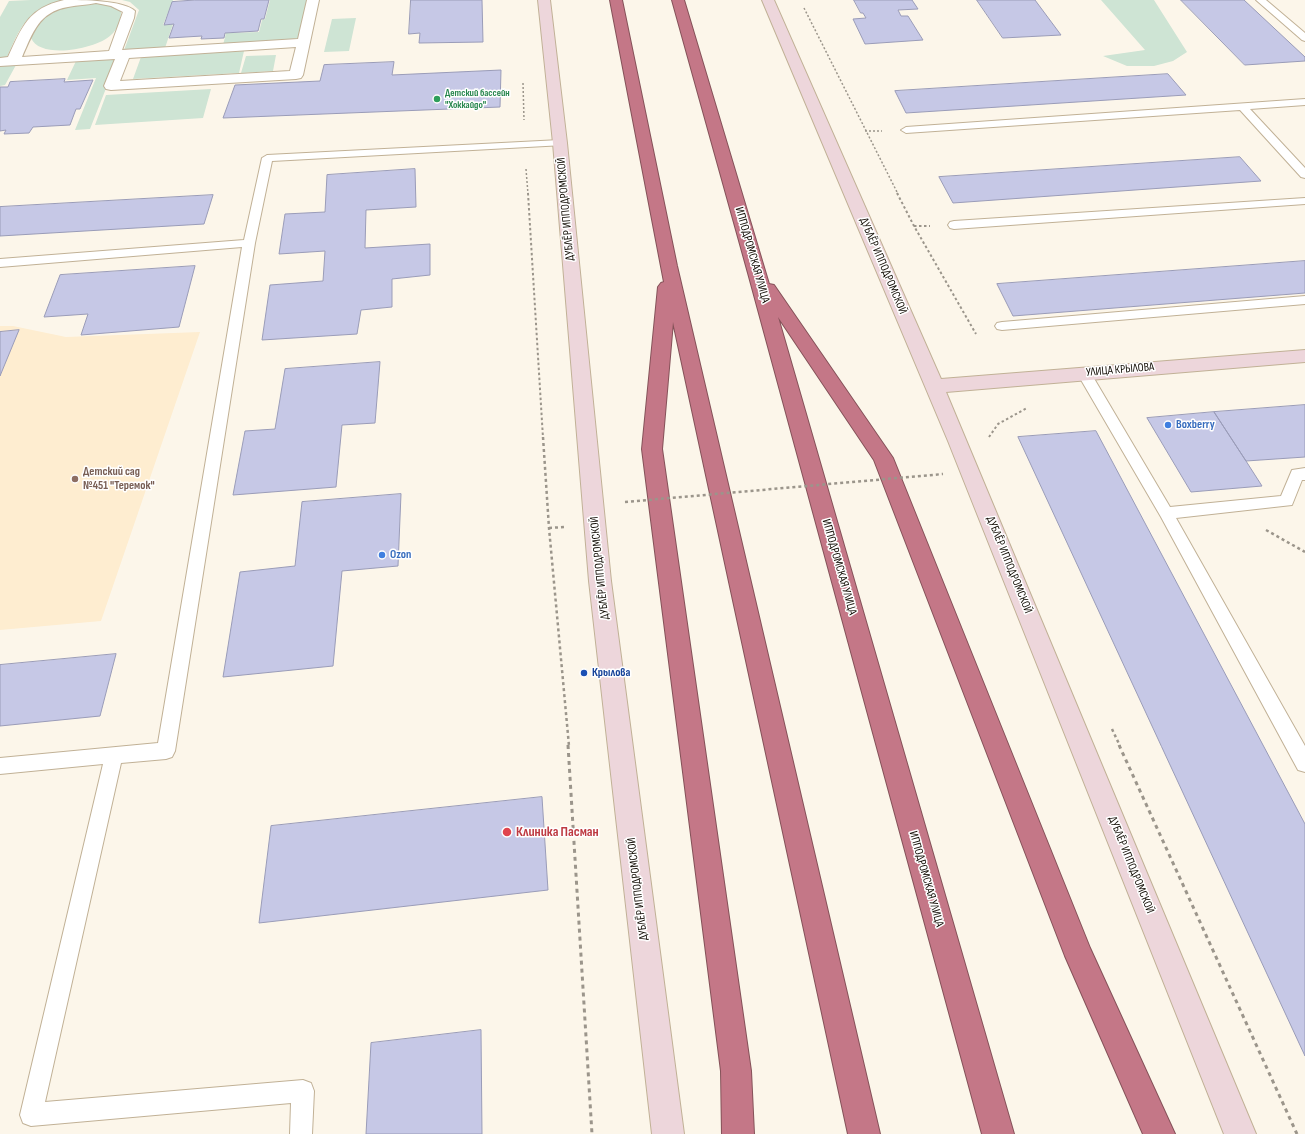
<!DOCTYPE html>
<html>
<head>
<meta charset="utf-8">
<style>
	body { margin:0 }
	canvas { display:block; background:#fcf6ea }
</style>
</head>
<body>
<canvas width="1305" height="1134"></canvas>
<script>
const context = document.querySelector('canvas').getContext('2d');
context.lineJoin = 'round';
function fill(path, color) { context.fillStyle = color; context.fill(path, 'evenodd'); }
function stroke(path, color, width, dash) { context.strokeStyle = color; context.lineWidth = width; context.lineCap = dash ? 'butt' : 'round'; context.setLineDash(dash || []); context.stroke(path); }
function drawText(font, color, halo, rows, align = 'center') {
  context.font = font + ' "Sofia Sans Condensed",sans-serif'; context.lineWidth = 3; context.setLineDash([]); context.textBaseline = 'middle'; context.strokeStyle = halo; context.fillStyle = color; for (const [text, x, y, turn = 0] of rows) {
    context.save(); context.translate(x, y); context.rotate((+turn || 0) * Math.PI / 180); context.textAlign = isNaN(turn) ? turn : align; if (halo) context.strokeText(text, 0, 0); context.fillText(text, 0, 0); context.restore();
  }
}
const built = new Path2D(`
	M0,326H13L66,337L200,332L101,621L0,630Z`);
const green = new Path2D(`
	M31,0H65C59,3 51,4 44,7C23,16 15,40 6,59L0,60V17L9,1Z
	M122,0H173L163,25L173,24L165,48L123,53L139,10L130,2Z
	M270,0H310L302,42L223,45L226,33L259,32L262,20L265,19Z
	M1101,0H1154L1187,52L1173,61L1154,66H1127L1103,56L1145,50Z
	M95,3C105,4 114,5 121,12C121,20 117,30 111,35C97,49 40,60 31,38C33,33 35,28 37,23C48,6 77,5 95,3Z
	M356,18L349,51L324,52L332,19Z
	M244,51L239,73L133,79L141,57Z
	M276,55L273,71L241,73L246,56Z
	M118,58L90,129L75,130L96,78L67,80L76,61Z
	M16,65L5,85L0,86V66Z
	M211,89L203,118L95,125L106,95Z`);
const building = new Path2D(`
	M195,0H269L264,19H261L258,31L225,33L224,38L201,39L202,36L169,38L174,24L164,25L172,2Z
	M411,0H482L483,42L419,43L420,33L409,34Z
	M854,0H912L918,9L898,10L901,16H908L923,40L865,44L853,19L866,18L863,13H861Z
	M977,0H1035L1061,35L1003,38Z
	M1181,0H1244L1305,57V61L1245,65Z
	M394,62L392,75L501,70L500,107L223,118L235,85L320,81L324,65Z
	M1168,74L1186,95L906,113L895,91Z
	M65,79L64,82L93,80L80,109H76L70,125L33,127L29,133L4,134L6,130L0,131V87H8L10,82Z
	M1240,157L1261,181L953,203L939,177Z
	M415,169L416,207L366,210L365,248L430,244V275L392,279V307L361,310L357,334L262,340L270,285L323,281L325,251L279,254L285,214L325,212L327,175Z
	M213,195L204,224L0,236V207Z
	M1305,261V293L1013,316L997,284Z
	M195,266L179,327L81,335L88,314L44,317L60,275Z
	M19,330L0,376V332Z
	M380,362L375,423L342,425L336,487L233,495L245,431L275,429L285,369Z
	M1305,405V457L1246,461L1214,412Z
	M1214,412L1246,461L1262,486L1191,492L1147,418Z
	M1096,431L1305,824V1056L1018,437Z
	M401,494L398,566L342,571L333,666L223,677L240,572L295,566L302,502Z
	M116,654L100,716L0,726V665Z
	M542,797L548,890L259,923L271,826Z
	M481,1030L482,1134H366L371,1043Z`);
const pathFar3 = new Path2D(`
	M804,8L898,194
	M523,83L524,120
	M865,131H882
	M526,169L528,194`);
const pathFar2 = new Path2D(`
	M528,193L543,438
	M897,193L914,226L976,334
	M914,226H930
	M989,437L998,424L1027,408`);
const pathFar1 = new Path2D(`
	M543,437L549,528L569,746
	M549,528L564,527
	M1266,530L1305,552
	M1112,729L1120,746`);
const path = new Path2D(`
	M568,745L592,1134
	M1119,745L1297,1134`);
const lane = new Path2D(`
	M1256,0H1266L1305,33V41L1302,40Z
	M1305,99V105L1250,109L1305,168V178L1301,177L1240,110L906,133L901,130L906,127Z
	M560,140L564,141L565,143L564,145L272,161L255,243L175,751L172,757L166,759L121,763L45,1102L303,1080L311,1083L314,1091L312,1134H290L291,1103L31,1126L23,1123L20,1115L103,764L0,774V758L158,743L242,247L0,267V259L244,240L262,158L267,155Z
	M1305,198V204L954,229L950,228L948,225L950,222L954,221Z
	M1305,296V304L1002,330L997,329L995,326L997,323L1002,322Z
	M1084,368L1089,370L1170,507L1281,496L1292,470L1305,468V480H1302L1292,505L1176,518L1305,746V772L1298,770L1161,517L1077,373L1079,370Z`);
const street = new Path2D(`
	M64,0C83,0 123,0 135,11L134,18L122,50L298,39L307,0H319L303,75L301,78L296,79L111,90L106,89L104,86L115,59L0,66V58L8,57C22,27 28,8 64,0ZM96,3L111,6L123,12L109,51L22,57C33,32 39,12 68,7C78,5 87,5 96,3ZM296,47L290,71L120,81L129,58Z`);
const secondary = new Path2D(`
	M538,0H550L567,143L611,581L684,1134H652L589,581L553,143Z
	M762,0H774L941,379L1305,350V362L946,392L1256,1134H1224L948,441Z`);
const highway = new Path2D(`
	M610,0H622L677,266L880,1134H848L673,322L662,449L751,1071L754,1134H722L721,1071L642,449L658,287L661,283L664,282Z
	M672,0H684L769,284L774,285L893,458L1090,948L1175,1134H1143L1065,956L874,460L778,317L1014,1134H982L748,273Z`);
const pathBridge = new Path2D(`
	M625,502L943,474`);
const markers = [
	[437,99,4,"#2e9e5b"],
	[1168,425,4,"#3f7fe0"],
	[75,479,4,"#8d6e63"],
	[382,555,4,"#3f7fe0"],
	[584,673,4,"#1a4fb4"],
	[507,832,5,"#e0444e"]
];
const farLeisurenames = [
	["Детский бассейн",445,93],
	["\"Хоккайдо\"",445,105]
];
const streetNames = [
	["ДУБЛЁР ИППОДРОМСКОЙ",566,209,-95],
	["ИППОДРОМСКАЯ УЛИЦА",752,255,74],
	["ДУБЛЁР ИППОДРОМСКОЙ",883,266,67],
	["УЛИЦА КРЫЛОВА",1120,370,-5],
	["ДУБЛЁР ИППОДРОМСКОЙ",1009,565,68],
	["ИППОДРОМСКАЯ УЛИЦА",839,567,74],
	["ДУБЛЁР ИППОДРОМСКОЙ",600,568,-96],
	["ДУБЛЁР ИППОДРОМСКОЙ",1131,865,68],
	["ИППОДРОМСКАЯ УЛИЦА",926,879,74],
	["ДУБЛЁР ИППОДРОМСКОЙ",638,889,-97]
];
const shopNames = [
	["Boxberry",1176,425],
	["Ozon",390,555]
];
const educationNames = [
	["Детский сад",83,472],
	["№451 \"Теремок\"",83,486]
];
const transitNames = [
	["Крылова",592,673]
];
const nearHealthnames = [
	["Клиника Пасман",516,832]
];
fill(built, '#feedd0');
fill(green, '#cee4d4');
fill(building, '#c6c8e6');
stroke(building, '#9a9cb8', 1);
stroke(lane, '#c1b196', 2);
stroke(street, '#c1b196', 2);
stroke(secondary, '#c1b196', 2);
stroke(highway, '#855259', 2);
stroke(pathFar3, '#9b958b', 1.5, [2, 2]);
stroke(pathFar2, '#9b958b', 2, [2.5, 2.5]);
stroke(pathFar1, '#9b958b', 2.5, [3, 3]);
stroke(path, '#9b958b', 3, [4, 4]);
fill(lane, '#fff');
fill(street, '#fff');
fill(secondary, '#edd6db');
fill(highway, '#c47787');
stroke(pathBridge, '#9b958b', 2.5, [3, 3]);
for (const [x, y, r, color] of markers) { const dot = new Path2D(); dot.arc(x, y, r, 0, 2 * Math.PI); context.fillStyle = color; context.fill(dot); stroke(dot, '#fff', 1.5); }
drawText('bold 10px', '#27864d', '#fff', farLeisurenames, 'left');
drawText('12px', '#110c04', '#fff', streetNames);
drawText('bold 12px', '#366cbe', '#fff', shopNames, 'left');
drawText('bold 12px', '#785e54', '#fff', educationNames, 'left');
drawText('bold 12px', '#164399', '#fff', transitNames, 'left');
drawText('bold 14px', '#be3a42', '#fff', nearHealthnames, 'left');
</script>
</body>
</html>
